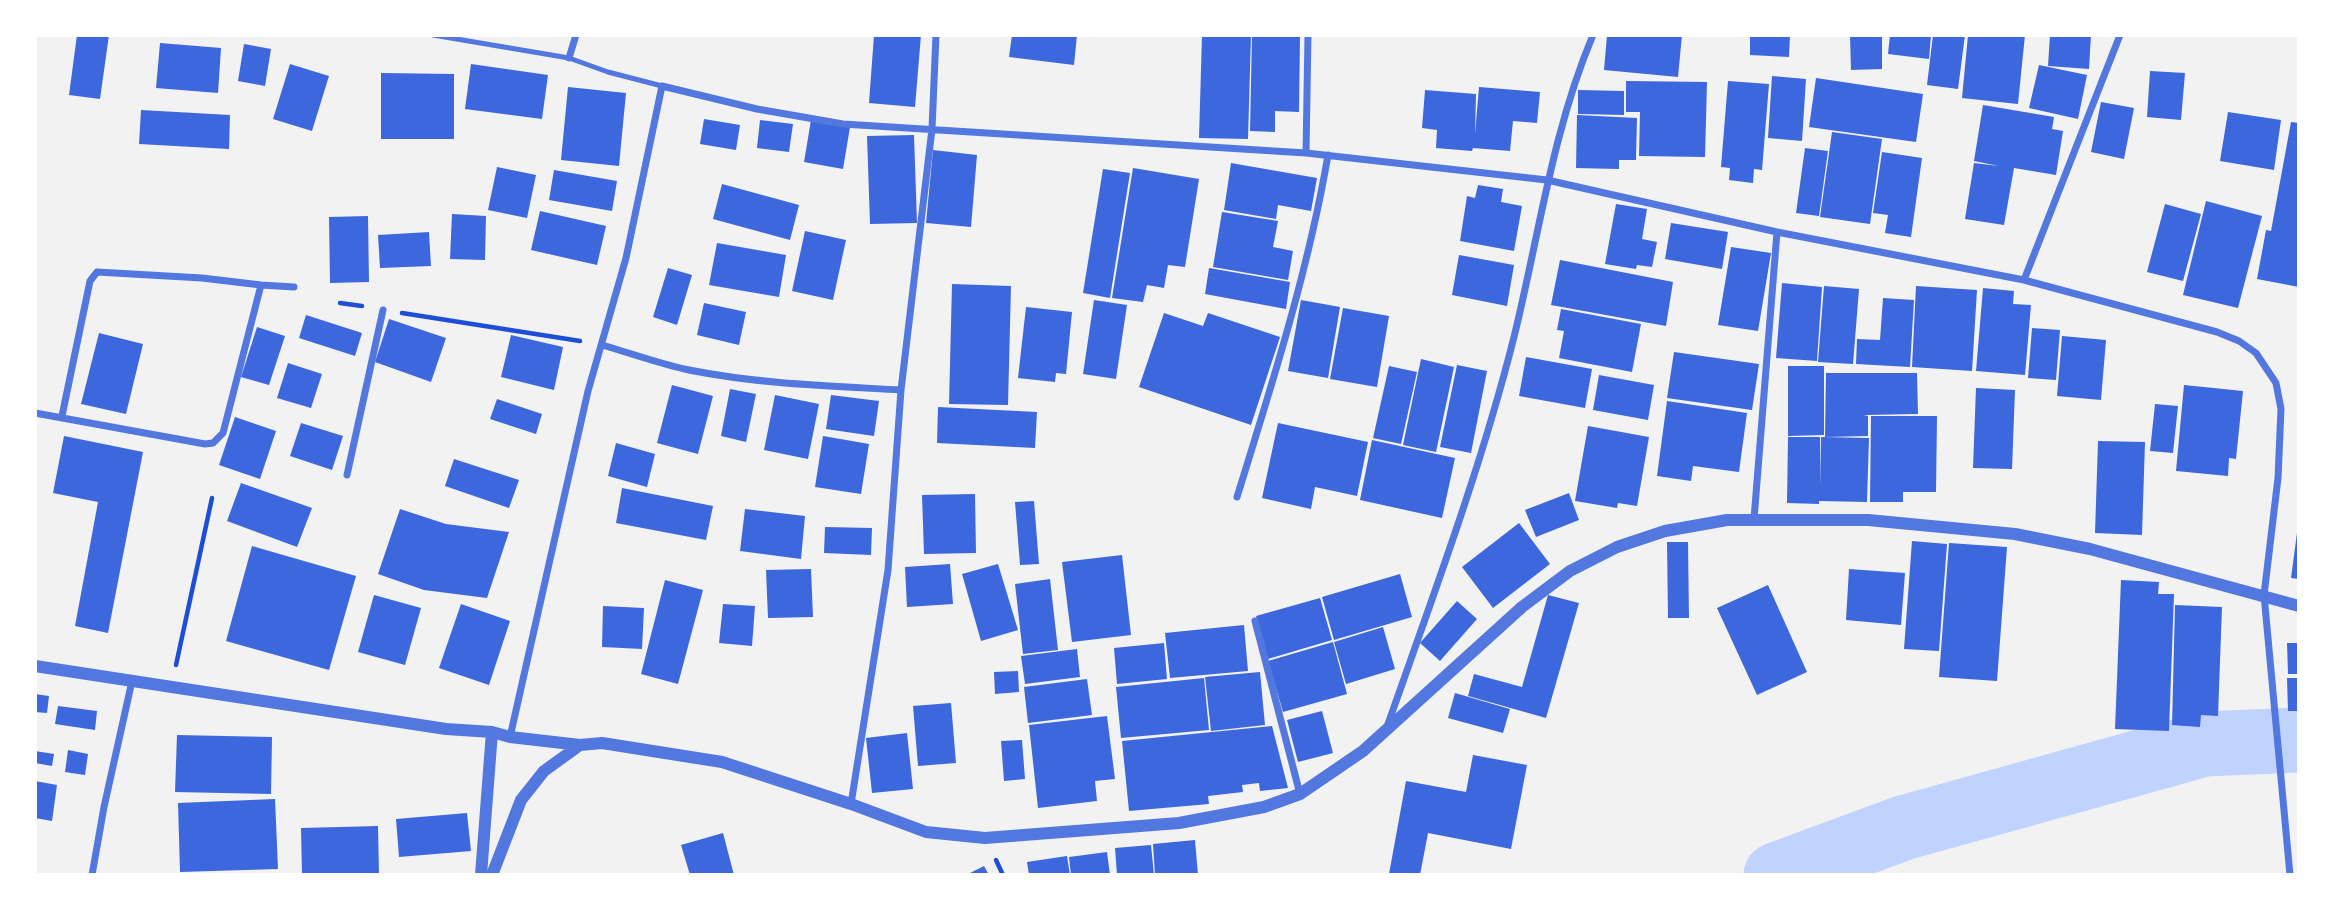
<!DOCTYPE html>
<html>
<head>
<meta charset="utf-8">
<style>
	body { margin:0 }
	#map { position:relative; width:2334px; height:910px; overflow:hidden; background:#f2f2f2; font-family:"Asap Condensed",sans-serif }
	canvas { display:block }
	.frame { position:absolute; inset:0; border:37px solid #fff; pointer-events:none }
</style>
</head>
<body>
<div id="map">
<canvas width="2334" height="910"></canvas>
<div class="frame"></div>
</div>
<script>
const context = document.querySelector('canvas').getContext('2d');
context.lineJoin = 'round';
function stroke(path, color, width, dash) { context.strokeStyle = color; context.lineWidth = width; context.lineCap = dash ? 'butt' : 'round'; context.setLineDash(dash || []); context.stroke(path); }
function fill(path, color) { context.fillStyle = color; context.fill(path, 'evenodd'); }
const river = new Path2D(`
	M1776,875L1903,828L2205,744L2299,740`);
const building = new Path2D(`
	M77,35H109L100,99L69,95Z
	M874,35H921L915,107L869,103Z
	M1012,35H1077L1074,65L1009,57Z
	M1202,35H1251L1248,139L1199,138Z
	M1252,35H1300L1299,112L1275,111V132L1250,131Z
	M1607,35H1682L1678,77L1604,70Z
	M1750,35H1790L1789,57L1750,55Z
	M1850,35H1882V69L1851,70Z
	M1890,35H1931L1929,59L1888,54Z
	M1933,35H1965L1958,89L1927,85Z
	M1968,35H2025L2018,104L1962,98Z
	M2050,35H2091L2089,69L2048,66Z
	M160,43L221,48L218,93L156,88Z
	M244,44L271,49L265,86L238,81Z
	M290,64L329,76L312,131L273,119Z
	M471,64L548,75L542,119L465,109Z
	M2039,65L2087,75L2078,119L2029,108Z
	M2150,71L2185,73L2181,120L2147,117Z
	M381,73L454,74V139H381Z
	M1772,76L1806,79L1802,141L1768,138Z
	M1816,78L1923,94L1916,142L1809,127Z
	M1626,81L1707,82L1705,157L1639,156L1640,112H1626Z
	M1728,81L1769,84L1762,170L1754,169L1753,183L1729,180L1730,168L1721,167Z
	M568,87L626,93L619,166L561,160Z
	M1479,87L1540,92L1537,123L1513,121L1510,151L1473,148L1472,151L1436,148L1437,130L1422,128L1425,90L1476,94L1475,134Z
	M1578,90L1624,91V115L1578,114Z
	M2101,102L2134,108L2124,159L2091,152Z
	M1983,105L2054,117L2052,129L2063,131L2056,175L2014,168L2004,225L1965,219L1974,163L1999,166L1974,161Z
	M141,110L230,115L229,149L139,144Z
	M2228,112L2281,120L2274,170L2220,161Z
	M1577,115L1637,118L1636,160H1619V169L1576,168Z
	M704,119L740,125L736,150L700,144Z
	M760,120L793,124L789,152L757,148Z
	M811,120L850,127L843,169L804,162Z
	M2291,122L2299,123V287L2257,279L2266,230L2271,231Z
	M1832,132L1882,139L1870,224L1820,217Z
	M914,135L917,223L870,224L867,136Z
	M1805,148L1828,151L1819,216L1796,213Z
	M933,150L977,155L971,227L926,223Z
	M1882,152L1922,158L1911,237L1885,233L1888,215L1873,213Z
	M1231,163L1317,178L1311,211L1278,205L1276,219L1224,210Z
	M497,167L536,175L527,218L488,210Z
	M1133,168L1199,179L1185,267L1168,265L1164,288L1147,285L1143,302L1112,298Z
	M1103,169L1130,173L1110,298L1083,293Z
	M554,170L617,181L612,211L549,200Z
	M722,184L799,205L790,240L713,219Z
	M1478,185L1503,189L1501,202L1522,206L1514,251L1460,241L1467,196L1475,198Z
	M2206,201L2262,216L2238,308L2183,295Z
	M1616,204L1647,209L1642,239L1657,242L1652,267L1637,265L1636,269L1605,264Z
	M2165,204L2201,214L2183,281L2147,272Z
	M540,211L606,226L597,265L531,250Z
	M1222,212L1278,221L1273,247L1293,251L1288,280L1213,267Z
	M452,214L486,216L485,260L450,259Z
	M368,216L369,282L330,283L329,217Z
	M1671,223L1728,232L1722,269L1665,259Z
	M805,231L846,240L833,300L792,291Z
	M429,232L431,266L380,268L378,235Z
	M717,243L786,255L779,297L709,285Z
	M1731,247L1771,253L1758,331L1718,325Z
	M1459,255L1514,265L1507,306L1452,295Z
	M1560,260L1673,282L1666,326L1551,305Z
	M668,268L692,275L677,325L653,317Z
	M1209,268L1290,282L1286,309L1205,294Z
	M1782,283L1822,287L1817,361L1776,358Z
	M952,284L1011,286L1008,405L949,404Z
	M1824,286L1859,289L1853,364L1818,362Z
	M1916,286L1977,290L1972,371L1912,367Z
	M1983,288L2014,291L2013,304L2031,305L2025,375L1976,371Z
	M1883,298L1914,300L1910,367L1856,364L1857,339L1880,340Z
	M1094,300L1127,305L1116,379L1083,374Z
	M1301,300L1340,307L1328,378L1288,371Z
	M704,303L746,312L739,345L697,335Z
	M1026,307L1072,312L1066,374L1056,373L1055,382L1018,378Z
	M1343,308L1389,316L1377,387L1330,379Z
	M1561,309L1641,324L1632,372L1559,358L1564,331L1557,330Z
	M1164,313L1203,326L1208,313L1280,337L1251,425L1139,387Z
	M306,315L362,333L355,356L299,338Z
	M389,319L446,338L431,382L375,362Z
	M257,327L285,336L269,385L241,377Z
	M2032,328L2060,330L2056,380L2028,378Z
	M99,333L143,344L126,414L81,404Z
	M511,335L563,347L554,390L501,377Z
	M2062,336L2106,340L2101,400L2057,396Z
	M1674,352L1759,364L1752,410L1667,398Z
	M1526,357L1592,369L1585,408L1519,396Z
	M1421,359L1454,367L1436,452L1403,445Z
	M288,363L322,374L311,408L277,398Z
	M1457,365L1487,371L1471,453L1440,447Z
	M1389,366L1417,372L1401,444L1373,438Z
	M1788,366H1824V435L1788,436Z
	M1826,373H1917L1918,414L1864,415L1868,416V436L1825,437Z
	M1599,375L1654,385L1648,420L1593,410Z
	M672,385L713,396L698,454L657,443Z
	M2184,385L2243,391L2236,459L2229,458L2228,476L2176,471Z
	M1976,388L2015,390L2012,469L1973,468Z
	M730,389L756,394L746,442L721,436Z
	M775,395L819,404L808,459L764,450Z
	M831,395L879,401L874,436L826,429Z
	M497,399L542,414L536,434L490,419Z
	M1667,401L1747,413L1739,472L1693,466L1691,481L1657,476Z
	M2155,404L2178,406L2173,453L2150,451Z
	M938,407L1037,412L1035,448L937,443Z
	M1871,416H1937L1936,492H1903V502H1870Z
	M235,417L276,431L260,479L219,465Z
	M301,423L343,436L332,470L290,456Z
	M1278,423L1368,442L1357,496L1315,487L1311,509L1262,498Z
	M1588,426L1649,437L1637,506L1618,503L1617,508L1575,501Z
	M64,436L143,452L108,633L75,626L98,502L53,493Z
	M823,436L869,444L861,494L815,487Z
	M1788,437H1820V487L1821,437L1869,438L1867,502L1819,501V504L1787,503Z
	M1372,440L1455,458L1442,518L1360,500Z
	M2098,441L2145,442L2142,535L2095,533Z
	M616,443L655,454L647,487L608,476Z
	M454,459L519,480L509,508L445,486Z
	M241,483L312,508L297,547L227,521Z
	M622,488L713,506L706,540L616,523Z
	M1569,493L1579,520L1536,537L1525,510Z
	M975,494L976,553L924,554L922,495Z
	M1034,501L1039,564L1020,565L1015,502Z
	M400,509L446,524L509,532L487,598L424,590L378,574Z
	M745,509L805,516L801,559L740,551Z
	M1519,523L1550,564L1493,608L1462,567Z
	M825,527L872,528L871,555L824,553Z
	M2297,533H2299V579L2291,578Z
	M1912,541L1947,544L1939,651L1904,649Z
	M1667,542H1688L1689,618H1668Z
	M1949,543L2007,547L1997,681L1939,677Z
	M252,546L356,576L329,670L226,641Z
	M1122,555L1131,635L1072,642L1062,562Z
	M950,564L953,604L907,607L905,567Z
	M998,564L1018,630L981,641L962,574Z
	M811,569L813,617L768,618L766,570Z
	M1849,569L1905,573L1901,625L1846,620Z
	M1400,574L1412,617L1334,640L1322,597Z
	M1050,579L1058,650L1023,654L1015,584Z
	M665,580L703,590L678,684L641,674Z
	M2121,580L2159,582L2158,594H2174L2169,731L2115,729Z
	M1768,585L1807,672L1757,695L1717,608Z
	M374,595L421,608L405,665L358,652Z
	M1548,595L1579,603L1546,718L1468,696L1474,674L1522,687Z
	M1320,598L1332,640L1268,659L1256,616Z
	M1457,601L1477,619L1440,661L1420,643Z
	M461,604L510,621L489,685L439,668Z
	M723,604L755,606L752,646L719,643Z
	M2175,605L2222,607L2218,716L2201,715L2200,727L2172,725Z
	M603,606L644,608L642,649L602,647Z
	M1244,625L1248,671L1170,678L1165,633Z
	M1383,627L1395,669L1346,684L1334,642Z
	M1333,642L1347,694L1283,712L1268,661Z
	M1164,643L1167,679L1117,684L1114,648Z
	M2287,643H2299V674H2288Z
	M1077,649L1080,677L1025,684L1021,656Z
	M1018,671L1019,692L995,694L994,672Z
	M1260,672L1265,725L1211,731L1205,677Z
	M1204,678L1209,730L1121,738L1116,687Z
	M2287,678H2299V711H2288Z
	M1087,679L1092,715L1028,723L1024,687Z
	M1455,693L1510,709L1503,733L1448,718Z
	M35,694L49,696L47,713L35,712Z
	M951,703L956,763L918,766L913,706Z
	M58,706L97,711L95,730L55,724Z
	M1322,711L1333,753L1298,762L1287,720Z
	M1107,716L1115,779L1095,781L1097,801L1038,808L1029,725Z
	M1272,726L1288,788L1260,791L1259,783L1242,785L1243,792L1208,796L1209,804L1129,811L1122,741Z
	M907,733L913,789L872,793L866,738Z
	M177,735L272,737L271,794L175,792Z
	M1022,740L1025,779L1004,781L1001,741Z
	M68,750L88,754L85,775L65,772Z
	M35,751L54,754L52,766L35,763Z
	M1473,755L1527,765L1511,849L1428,833L1420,875L1389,874L1406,781L1466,792Z
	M35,781L57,785L52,821L35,818Z
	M275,799L278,869L180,872L178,803Z
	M467,813L471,851L399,857L396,819Z
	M378,826L379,875H302L301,828Z
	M723,833L734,875H690L681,845Z
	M1195,840L1198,875H1155L1153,844Z
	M1151,845L1154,875H1117L1115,848Z
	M1107,852L1110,875H1071L1069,857Z
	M1067,856L1070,875H1029L1027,862Z
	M984,866L989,875H966Z`);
const path = new Path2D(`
	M340,303L362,306
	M402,313L580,341
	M176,665L212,498
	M996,860L1003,875`);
const service = new Path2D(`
	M433,35L569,58L608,72L662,86`);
const minor = new Path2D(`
	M569,58L576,35
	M1306,153L1308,35
	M2024,280L2120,35
	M261,285L294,287
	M602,345C630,353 660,364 689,370C759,384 830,386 901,390
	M35,413L205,444L213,443L223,433L261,285L202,278L97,272L90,281L62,416
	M347,475L383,310
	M1237,497C1272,384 1308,272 1328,155
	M1754,519L1777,232
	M1255,621L1300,794
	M1388,724C1433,596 1481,468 1514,337C1539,236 1552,132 1593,35
	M510,737L588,391L626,258L662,86L757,109L843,124L1306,153L1547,180L1777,232L2024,280L2217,332L2239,341L2256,353L2276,383L2281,409L2278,478L2264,595L2290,875
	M851,804L888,570L901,390L932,129L936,35
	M92,875L104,807L132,681`);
const tertiary = new Path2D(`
	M35,666L446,729L492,732L510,737L580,745L602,743L722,762L851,804L926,832L985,838L1179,823L1264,807L1300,794L1363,751L1522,607L1570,571L1617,547L1665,531L1727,520H1868L2015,534L2090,549L2299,606
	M481,875L492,732
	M492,875L521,800L544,771L580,745`);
stroke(river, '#bfd3fe', 65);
fill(building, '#3d67dc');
stroke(path, '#1d4ed8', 4.5);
stroke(service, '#5277de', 5);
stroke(minor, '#5277de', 7);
stroke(tertiary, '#5277de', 12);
</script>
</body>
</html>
